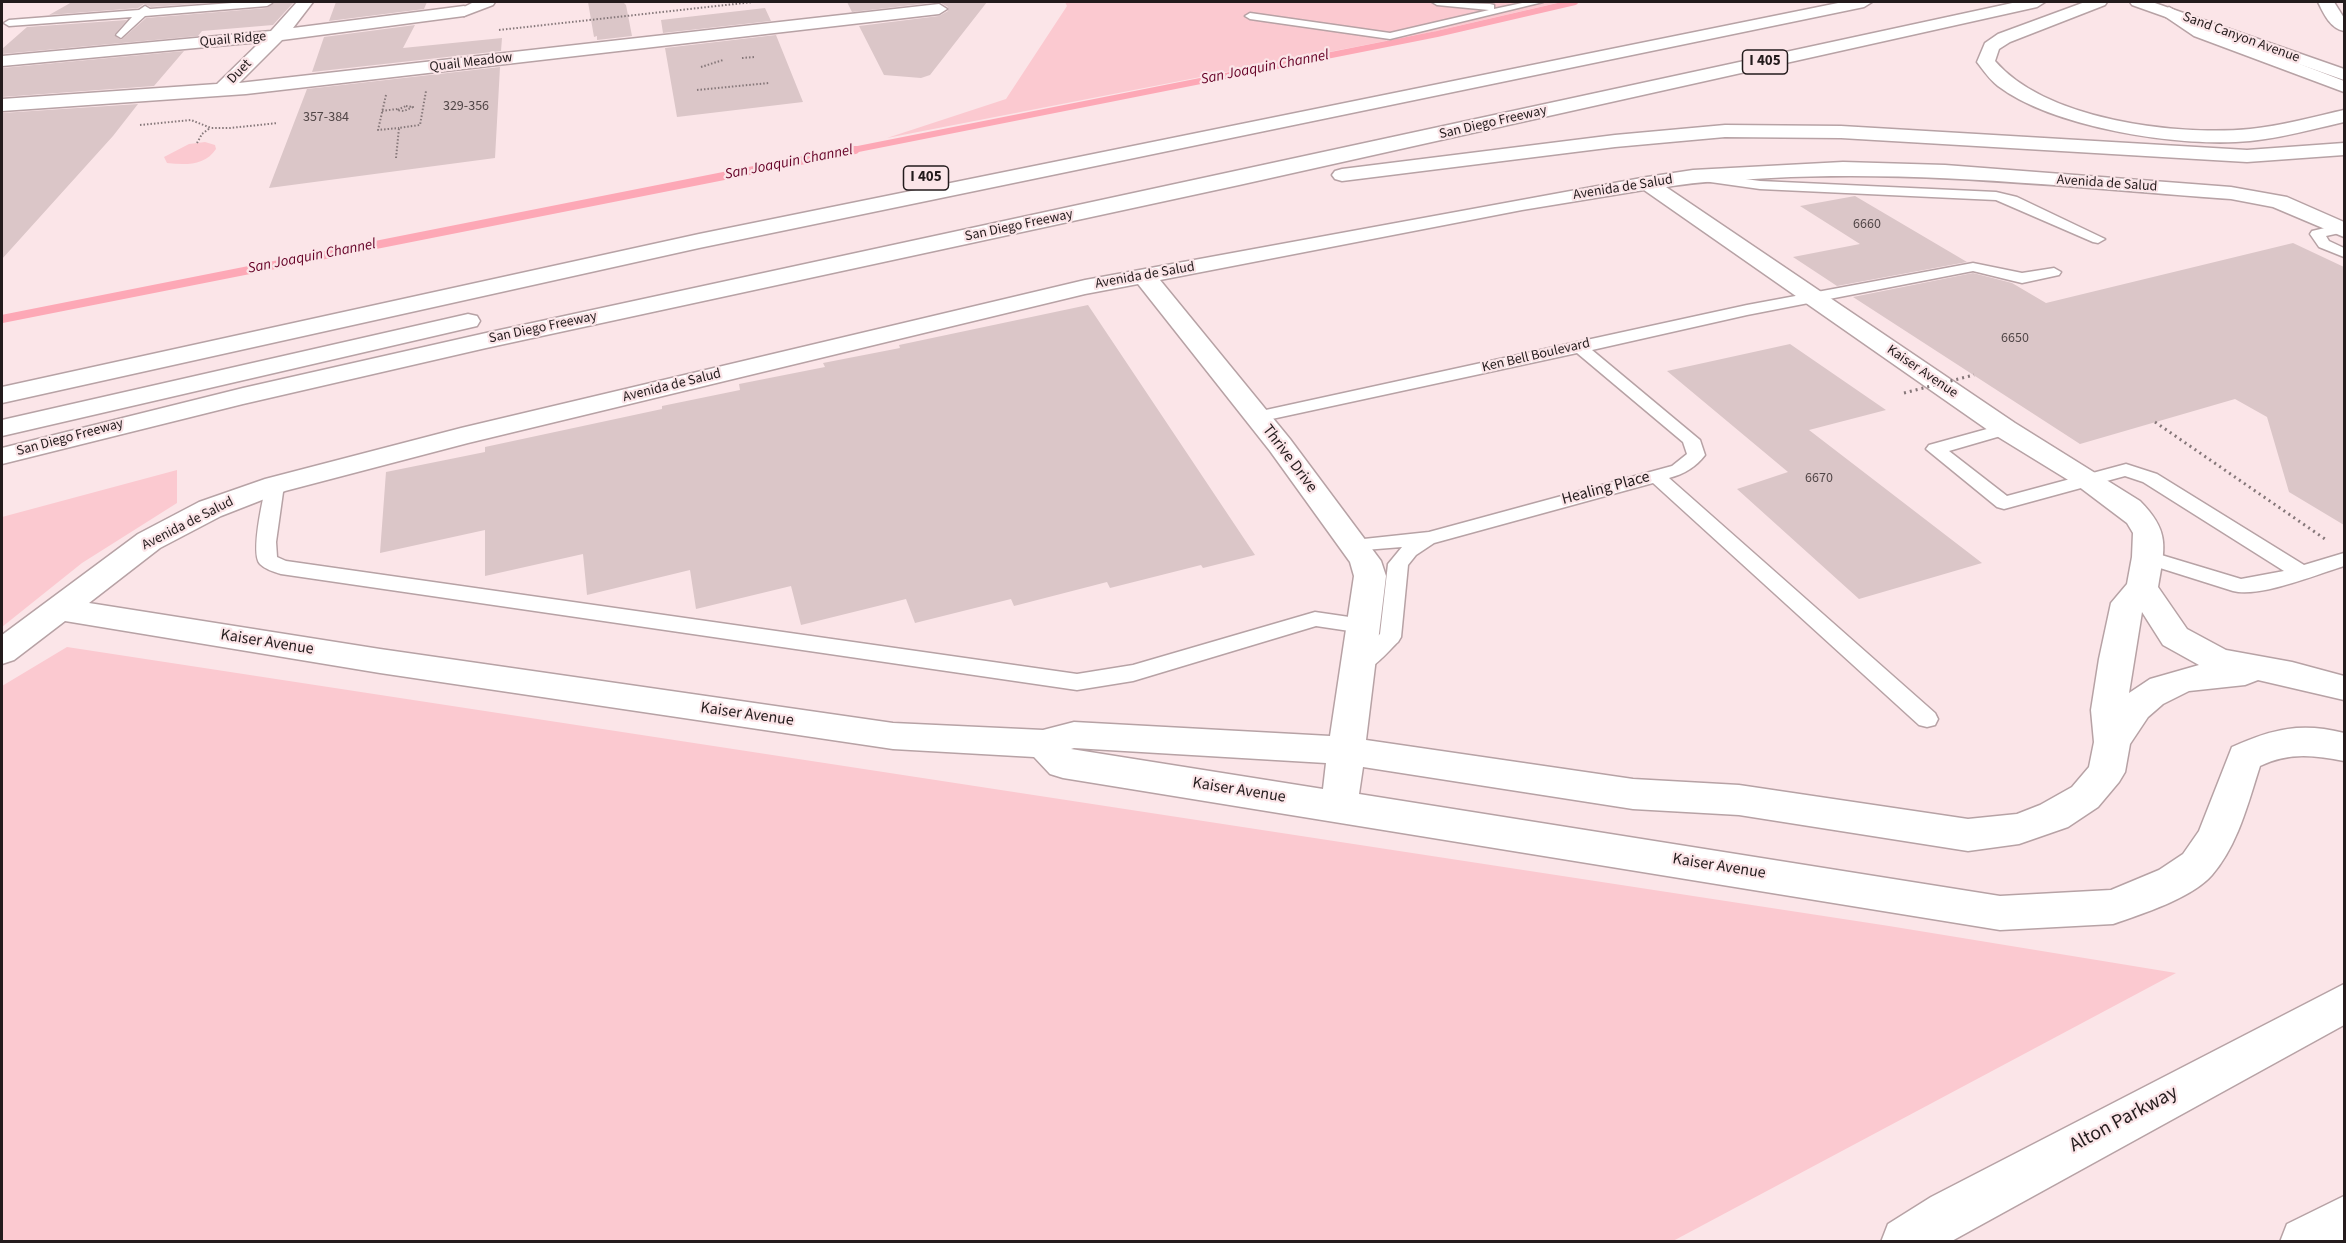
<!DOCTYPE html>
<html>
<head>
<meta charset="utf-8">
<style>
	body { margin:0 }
	#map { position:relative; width:2346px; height:1243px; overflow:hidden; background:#fbe5e8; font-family:"Source Sans 3",sans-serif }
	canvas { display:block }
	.frame { position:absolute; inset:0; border:3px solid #231b1c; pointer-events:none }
</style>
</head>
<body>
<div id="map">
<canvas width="2346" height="1243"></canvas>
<div class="frame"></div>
</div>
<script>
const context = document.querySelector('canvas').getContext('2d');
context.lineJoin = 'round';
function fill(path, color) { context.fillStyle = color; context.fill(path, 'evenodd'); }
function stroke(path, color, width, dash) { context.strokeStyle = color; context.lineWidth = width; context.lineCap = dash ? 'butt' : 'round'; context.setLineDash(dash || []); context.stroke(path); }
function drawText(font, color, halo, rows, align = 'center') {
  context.font = font + ' "Source Sans 3",sans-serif'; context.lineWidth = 4.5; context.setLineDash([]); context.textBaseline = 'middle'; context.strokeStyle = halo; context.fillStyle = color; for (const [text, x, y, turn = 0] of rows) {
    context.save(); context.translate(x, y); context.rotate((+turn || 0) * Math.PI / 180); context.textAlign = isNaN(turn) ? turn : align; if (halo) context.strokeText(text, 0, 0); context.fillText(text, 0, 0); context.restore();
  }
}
const green = new Path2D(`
	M1065,2H1561L1432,32L887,138L1006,99L1067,6Z
	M205,142L215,145L216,149C205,166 185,165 167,163L164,157L189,144Z
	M177,470V503L82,563L2,627V517Z
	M67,647L1889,926L2176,973L1673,1241H2V686Z`);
const streamFar1 = new Path2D(`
	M848,151L1437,34L1575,2`);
const stream = new Path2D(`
	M2,319L855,150`);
const building = new Path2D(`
	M72,2H222L151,7L144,4L138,8L49,15Z
	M274,2H294L273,25L202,31L198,36L2,54V49L27,27L127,20L114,35L121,40L146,18L267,8Z
	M336,2H427L424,9L329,21Z
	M588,2H623L626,5L632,36L597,40V36L594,37Z
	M847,2H987L930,75L921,78L884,75L859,26L939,16L948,11V7L939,2L852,12Z
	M765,8L771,21L663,33L661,20Z
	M415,25L403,48L502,38L501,51L312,72L324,37Z
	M776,35L803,102L677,117L665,48Z
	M184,51L154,86L2,97V68Z
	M500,67L495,158L269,188L307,89Z
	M138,104L113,136L2,259V113Z
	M1855,196L1967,262L1837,286L1793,257L1860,244L1800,206Z
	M2293,243L2344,267V525L2289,492L2267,417L2235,399L2080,444L1853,297L1973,273L2012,283L2046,303Z
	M1088,305L1255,555L1203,568L1201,565L1110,588L1107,582L1014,606L1011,599L915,623L906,599L801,625L791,586L696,609L690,570L587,595L583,554L485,576V530L380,553L386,472L485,452V447L662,409V406L740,390L739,384L825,367L823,363L900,348L899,345Z
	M1790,344L1886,410L1809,430L1982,563L1859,599L1737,489L1788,472L1667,371Z`);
const pathFar1 = new Path2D(`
	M499,30L753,2
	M742,58L755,57
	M701,67L723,60
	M697,90L769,83
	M386,95L378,130L399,128
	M406,106L413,107L404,111L397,110Z
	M382,111L397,109
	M140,125L191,120L211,128H230L278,123
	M197,143L202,134L210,128
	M396,158L399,128L420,125L426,91`);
const path = new Path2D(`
	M2155,422L2325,539`);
const lane = new Path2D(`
	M246,2L272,3L267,6L145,16L121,38L116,35L132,17L9,26L4,23L9,20L139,10L145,6L150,9Z
	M1432,2L1490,4L1494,5V9L1527,2H1543L1390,39L1250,19L1245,16L1250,13L1390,33L1489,10L1437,5Z
	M1694,172L1760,181L1996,192L2017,197L2105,239L2098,243L2093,242L1996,200L1760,189L1689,179L1687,176Z
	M2342,224H2344V232L2326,236L2329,241L2344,248V257L2319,247L2310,234L2312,231Z
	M1973,263L2022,273L2054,268L2061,272L2059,275L2022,283L1973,271L1747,315L1592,350L1700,440L1705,455C1696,467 1684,474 1669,478L1935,713L1938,719L1935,725L1927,727L1919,725L1653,483L1434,543L1416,555L1408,565L1401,637L1398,642C1385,654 1369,677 1350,671L1347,666L1350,661L1380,634L1388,564L1402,547L1352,551L1345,549L1342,545L1345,541L1429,532L1672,466L1687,454L1683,442L1577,353L1258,422L1249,417L1252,413L1747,305Z
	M2005,424L2014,429L2011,433L1949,451L2007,496L2126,464L2157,474L2304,565L2344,553V566C2318,574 2260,598 2233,591L2141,562L2138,557L2141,552L2148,551L2241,579L2284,571L2143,482L2125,476L2004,509L1997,507L1926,449L1929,445Z
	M275,479L284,485L276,542L277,557L286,561L1077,674L1133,665L1315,612L1363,619L1370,621L1374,626L1370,631L1363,633L1316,626L1133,681L1077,690L281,574C274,572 265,569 260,564C250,554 263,499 266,485Z`);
const street = new Path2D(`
	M297,2H313L293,28L464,6L472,11L464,16L282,40L239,83L939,4L947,9L939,14L246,94L2,111V99L217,84L260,42L2,66V56L271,31Z
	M1843,162L1945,165L2231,187L2287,197L2344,222V237L2273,207L2231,199C2078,188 1925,170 1771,178C1736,180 1701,181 1666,187L2015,423L2140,501C2170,531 2165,547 2158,587L2187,629L2226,650L2292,662L2344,676V700L2258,680L2245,685L2189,691L2163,704L2148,717L2130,744L2125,772L2119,782L2098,807L2068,827L2019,844L1968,851L1739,815L1633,809L1363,767L1359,794L2000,896L2111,890L2159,870L2183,854L2199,831L2232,747C2272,729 2301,722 2344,733V761C2314,755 2289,752 2260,766C2248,803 2238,845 2212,875C2192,898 2142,914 2113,924L2000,930L1063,778L1050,774L1034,757L893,749L380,673L65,621L14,660L2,664V635L138,534L199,502L265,479L461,428L1085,280L1647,177L1693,170ZM1644,190L1995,435L2078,486L2127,523L2133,533L2132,557L2127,584L2111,603L2099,659L2091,710L2094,742L2089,767L2072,787L2040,805L2017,814L1968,819L1739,785L1633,779L1366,740L1386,576L1381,561L1290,439L1160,280L1522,210ZM1138,284L1270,451L1350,562L1354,576L1330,736L1074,722L1043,730L893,723L380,649L89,603L160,548L221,516L285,491L468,443L1085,294ZM2142,612L2163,645L2199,665L2150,679L2129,693ZM1071,749L1074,748L1326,763L1323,789Z`);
const secondary = new Path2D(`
	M474,2H495L493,5L464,16L456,11Z
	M2130,2H2152L2344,69V80L2132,5Z
	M2344,984V1025L1950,1242H1881L1888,1224L1931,1197Z
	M2344,1196V1242H2280L2287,1224Z`);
const highway = new Path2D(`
	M1843,2H1872L1864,7L699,248L2,403V387L699,234Z
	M2017,2H2045L2037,7L1239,185L486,348L243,404L2,464V448L243,388L486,333Z
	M2085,2H2107L2105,5L2010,42L1999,49L1995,61C2046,120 2175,136 2250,129C2281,126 2313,117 2344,110V122C2313,129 2282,138 2250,141C2181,148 2054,128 1998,86C1990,80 1983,70 1977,62L1985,43L1998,34Z
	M2318,2H2334L2344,18V31C2330,28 2324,14 2318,2Z
	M2169,7L2206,28L2344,81V92L2194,36L2163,15L2161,12Z
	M1725,125L1841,126L2247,150L2344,143V155L2247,162L1841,138L1725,137L1615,147L1342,181L1335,179L1332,175L1335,171L1342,169L1615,135Z
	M468,314L477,316L480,321L477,326L2,436V420Z`);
const pathBridge = new Path2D(`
	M1904,393L1974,375`);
const farStreetnames = [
	["Sand Canyon Avenue",2241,38,20],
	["Quail Ridge",233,40,-5],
	["Quail Meadow",471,63,-7],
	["Duet",240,72,-46],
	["San Diego Freeway",1493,123,-13],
	["Avenida de Salud",2107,184,4],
	["Avenida de Salud",1623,188,-9],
	["San Diego Freeway",1019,226,-12],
	["Avenida de Salud",1145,276,-10],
	["San Diego Freeway",543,328,-12],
	["Ken Bell Boulevard",1536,356,-13],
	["Kaiser Avenue",1922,372,34],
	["Avenida de Salud",672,386,-14],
	["San Diego Freeway",70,438,-15],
	["Avenida de Salud",188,524,-27]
];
const numberNames = [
	["329-356",466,107],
	["357-384",326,118],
	["6660",1867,225],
	["6650",2015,339],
	["6670",1819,479]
];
const shields = [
	[1765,62,45],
	[926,178,45]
];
const shieldNames = [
	["I 405",1765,62],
	["I 405",926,178]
];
const farWaternames = [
	["San Joaquin Channel",1265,68,-11],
	["San Joaquin Channel",789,163,-11],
	["San Joaquin Channel",312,257,-11]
];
const streetNames = [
	["Thrive Drive",1289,459,53],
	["Healing Place",1606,489,-15],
	["Kaiser Avenue",267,643,9],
	["Kaiser Avenue",747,715,8],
	["Kaiser Avenue",1239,791,9],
	["Kaiser Avenue",1719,867,9]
];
const nearStreetnames = [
	["Alton Parkway",2124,1120,-28]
];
fill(green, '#fbc9d0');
stroke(streamFar1, '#fda8b6', 6);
stroke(stream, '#fda8b6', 8);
fill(building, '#dbc6c8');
stroke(lane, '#b7a2a5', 3);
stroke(street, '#b7a2a5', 3);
stroke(secondary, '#b7a2a5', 3);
stroke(highway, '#b7a2a5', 3);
stroke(pathFar1, '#857779', 2, [1.5, 2]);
stroke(path, '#857779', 3, [2, 4]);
fill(lane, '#fff');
fill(street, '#fff');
fill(secondary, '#fff');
fill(highway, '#fff');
stroke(pathBridge, '#857779', 3, [2, 4]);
drawText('14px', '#231b1c', '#fbe5e8', farStreetnames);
drawText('14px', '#514647', null, numberNames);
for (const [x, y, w] of shields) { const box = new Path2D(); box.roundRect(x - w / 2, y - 12, w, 24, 4.5); context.fillStyle = '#fbe5e8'; context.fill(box); stroke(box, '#231b1c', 1.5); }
drawText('bold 15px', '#231b1c', null, shieldNames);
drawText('italic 15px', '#650026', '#fbe5e8', farWaternames);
drawText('16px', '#231b1c', '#fbe5e8', streetNames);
drawText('20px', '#231b1c', '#fbe5e8', nearStreetnames);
</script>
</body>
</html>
